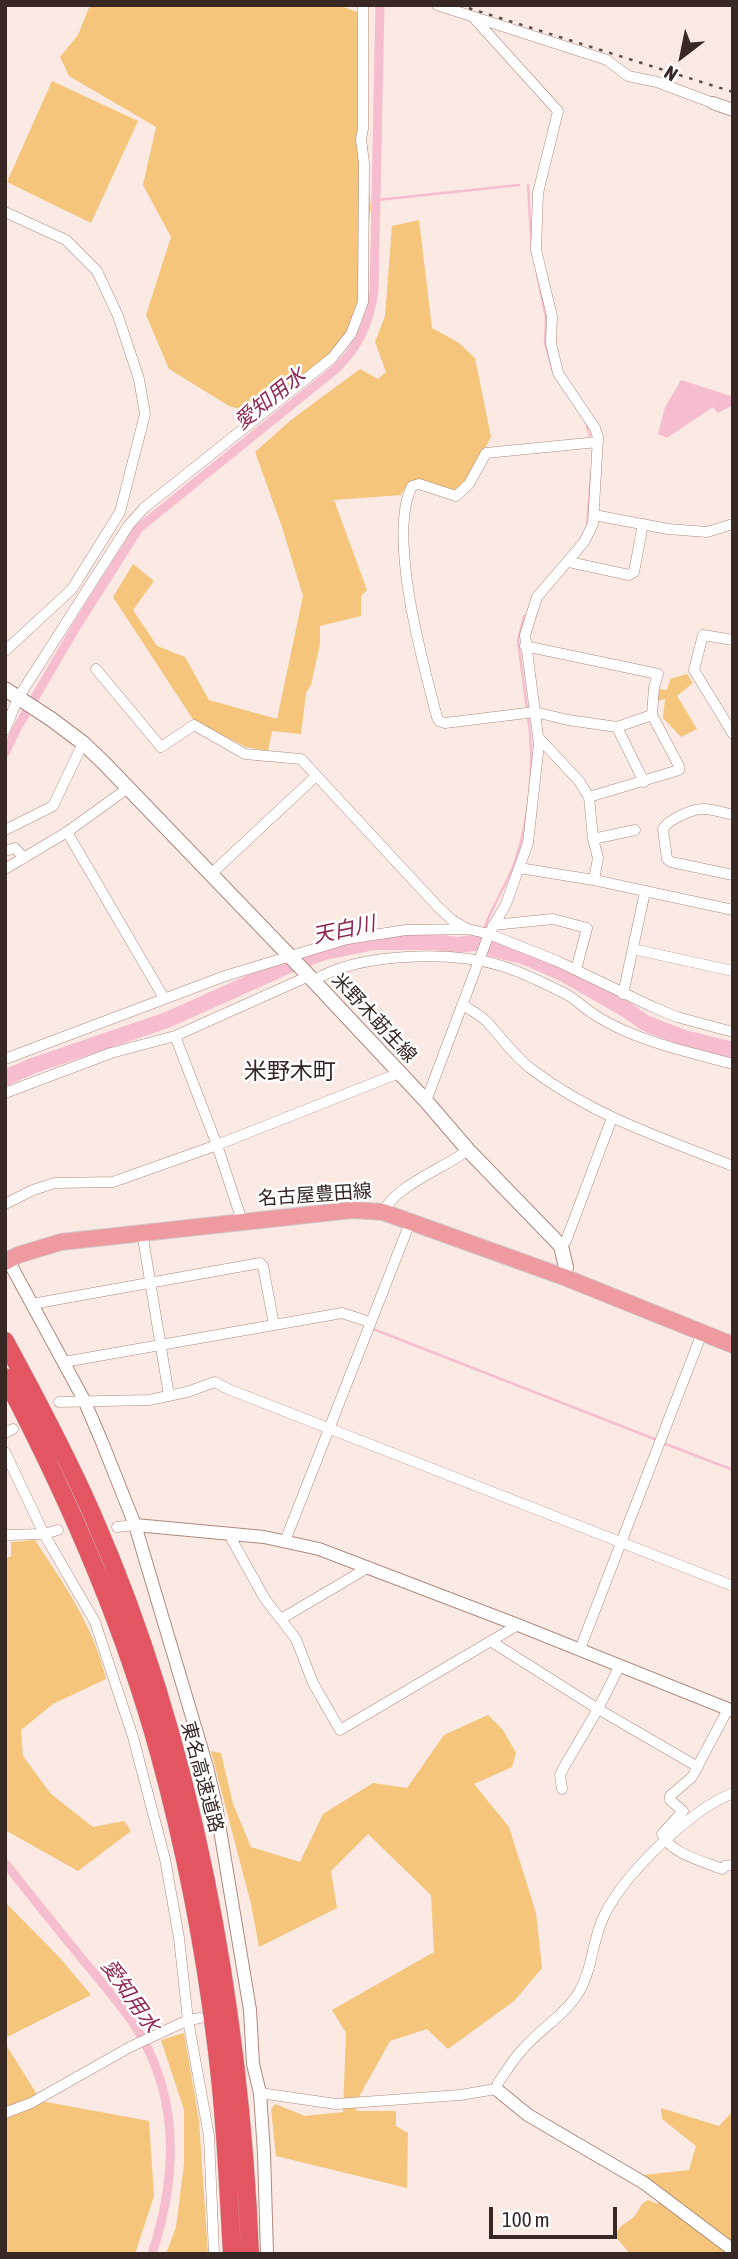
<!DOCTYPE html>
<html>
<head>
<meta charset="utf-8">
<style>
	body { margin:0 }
	#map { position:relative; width:738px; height:2259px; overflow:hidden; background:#fbeae4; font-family:"Asap Condensed",sans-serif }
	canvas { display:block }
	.frame { position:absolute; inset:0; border:7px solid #372823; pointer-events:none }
	.north { position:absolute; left:647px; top:21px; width:70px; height:70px; -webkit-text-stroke:5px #fff; paint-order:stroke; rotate:212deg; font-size:19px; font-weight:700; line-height:28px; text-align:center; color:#372823 }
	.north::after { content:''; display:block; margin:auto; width:24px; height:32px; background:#372823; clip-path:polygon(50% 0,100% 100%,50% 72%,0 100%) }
	.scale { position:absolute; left:489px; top:2207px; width:128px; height:32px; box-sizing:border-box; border:4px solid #372823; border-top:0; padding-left:9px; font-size:21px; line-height:24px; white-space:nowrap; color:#372823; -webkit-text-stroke:5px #fff; paint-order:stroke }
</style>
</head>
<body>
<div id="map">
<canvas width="738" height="2259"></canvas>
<div class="frame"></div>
<div class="north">N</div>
<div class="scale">100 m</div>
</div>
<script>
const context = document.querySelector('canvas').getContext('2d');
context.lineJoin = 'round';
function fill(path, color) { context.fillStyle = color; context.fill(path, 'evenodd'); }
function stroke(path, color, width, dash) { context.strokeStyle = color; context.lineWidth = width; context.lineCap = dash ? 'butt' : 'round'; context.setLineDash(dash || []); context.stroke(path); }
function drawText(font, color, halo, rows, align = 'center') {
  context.font = font + ' "Asap Condensed","Noto Sans JP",sans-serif'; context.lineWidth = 5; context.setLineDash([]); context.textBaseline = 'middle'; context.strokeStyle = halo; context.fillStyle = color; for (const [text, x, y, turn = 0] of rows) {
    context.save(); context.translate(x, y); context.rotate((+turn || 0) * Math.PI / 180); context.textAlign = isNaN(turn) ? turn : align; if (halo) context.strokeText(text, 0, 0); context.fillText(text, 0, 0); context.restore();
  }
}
const green = new Path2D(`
	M90,5H338L357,12L365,159L371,207L354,327L330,359L253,413L229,406L169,369L146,315L171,237L143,185L156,127L69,76L60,57L78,35Z
	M52,81L138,121L91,223L7,182Z
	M419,220L432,328L459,343L475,358L491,437L467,482L455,494L413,481L408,483L401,495L334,500L367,590L361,596V616L320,626V644L311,685L306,693L301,734L272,731L268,751L246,747L194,721L113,597L133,564L154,581L133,610L157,646L185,657L209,700L277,719L303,596L282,527L255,452L291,420L360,369L378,379L386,372L375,342L385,316L392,226Z
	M687,674L693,683L677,696L697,729L681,737L663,718L665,699L656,701L658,689L667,690L670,679Z
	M35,1540C64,1584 94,1627 106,1679L53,1704L21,1730L23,1756L51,1794L93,1827L124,1821L131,1831L78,1871L5,1830V1559L11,1556V1542Z
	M488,1715L503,1730L516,1753L512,1767L474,1784L509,1827L536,1913L542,1968L514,2001L448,2049L427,2029L390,2041L360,2095L356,2111H396V2126L408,2133L407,2188L276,2156L271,2109L275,2104L305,2116L343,2112L346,2033L332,2010L434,1952L431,1895L368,1834L331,1871L337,1908L259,1947L251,1904L211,1751L221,1753L233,1804L251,1847L300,1862L323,1814L373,1783L407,1788L444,1735Z
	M5,1902L60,1958L91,1995L5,2038Z
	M184,2033L199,2120L208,2254H166L176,2227L184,2164V2110L161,2040Z
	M5,2043L41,2101L149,2121L154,2196L135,2254H5Z
	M661,2108L719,2126L733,2111V2254H630L615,2236C622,2220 628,2225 636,2214C641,2207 640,2204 648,2200L658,2204L663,2189L643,2175L689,2170L696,2146L662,2119Z`);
const water = new Path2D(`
	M681,380L731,396L733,405L718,413L713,407L667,438L658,434L665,407Z`);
const stream = new Path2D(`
	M528,185L532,254
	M377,200L519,185
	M537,274L546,318L545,343L553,372L561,385
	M586,423L591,440
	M587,527L591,474
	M524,616L518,641L527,709
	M480,942C487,913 505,889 515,862C530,816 535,762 528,715
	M373,1329L657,1440
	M663,1443L733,1470`);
const canal = new Path2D(`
	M5,753L16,730L76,627L139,528L337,368C360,345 369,323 374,291L380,5
	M6,1864C31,1896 57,1928 83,1960C100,1980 118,2001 133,2023C181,2095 178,2175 152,2254`);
const river = new Path2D(`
	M5,1078L32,1066L167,1020L294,963L325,952L374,942H434L458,945L480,942L491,949L523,956L564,974L627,1010L645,1023L684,1038L733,1050`);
const minor = new Path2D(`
	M437,5L607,60L628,76L657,82L713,103
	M5,212L66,240L97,271L118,316L139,379L145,414L120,512L72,589L5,651
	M598,442L486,453L469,484L456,496L419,484L412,486C387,535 423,664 437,717L439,721L445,723L535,712L568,720L617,727L652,715
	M594,515L668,529L707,532L733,524
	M569,562L629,575L634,572L643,524
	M733,640L703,635L694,670L733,734
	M525,646L658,674L654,687L652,715L679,766V770L589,797
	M96,669L161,747L194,725L245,754L301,759L438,907L452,920L468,929
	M617,727L644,782
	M5,730L18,698L128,526L144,508L332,358L351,334L363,302L364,163L361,139L363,129V5
	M538,737L579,781L589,797L593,839L598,858L594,880
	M733,815C724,813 713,809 704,809C693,808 668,820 663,829L667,859L671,862L733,875
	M5,830L53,806L83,743
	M67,832L164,998
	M593,839L635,830
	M5,851L15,848L24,858
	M519,868L594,880L733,910
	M5,869L67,832L128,788
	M211,874L316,776
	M493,925L553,919L587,928L576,970
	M633,949L733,971
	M313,981C359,952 451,951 502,966C524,973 546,984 566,994C575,999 583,1007 592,1013C602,1020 614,1026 625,1031C660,1046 696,1054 733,1064
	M623,994L645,892
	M463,1005C472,1011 483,1016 489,1024C503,1040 516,1058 534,1071C596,1117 662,1138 733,1166
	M175,1036L217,1145L242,1221
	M5,1059L225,976L347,939L406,930L468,929L489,934L557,961L655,1008L677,1017L733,1032
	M5,1093L111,1053L175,1036L309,976
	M426,1101L489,934L506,904L528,843L539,744L525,635L537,597L584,542L593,524L598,437L595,428L558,373L551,343L552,316L536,250L538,193L558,111L473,17
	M5,1204L33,1190L55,1183L113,1182L217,1145L399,1073
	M383,1212C396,1185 445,1168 468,1150
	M142,1232L169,1396
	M561,1246L566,1241L612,1118
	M32,1304L260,1263L263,1266L274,1325
	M64,1362L342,1313L370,1322
	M59,1402L149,1400L187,1392L215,1382L228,1389L733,1586
	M5,1433L13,1429
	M5,1452L44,1534L95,1622L133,1737L165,1859L179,1938L188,2020L209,2136L214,2254
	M117,1527L135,1525
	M231,1534L232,1540L265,1599L296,1639L313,1683L340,1730L518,1625
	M5,1535L44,1534L58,1530
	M285,1541L411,1220
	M281,1619L369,1567
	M492,1642L598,1709L698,1767
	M580,1649L702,1333
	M728,1709L692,1777L670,1796V1800L683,1811L662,1834C671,1854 703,1861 722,1869L725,1866L733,1865
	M562,1789L560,1775L564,1767L598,1709L619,1667
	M260,2093L336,2104L460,2095L496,2089L498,2083C506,2072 513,2059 523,2049C540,2029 565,2015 579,1992C593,1968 592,1940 604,1916C624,1874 690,1810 733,1793
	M5,2113L31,2103L130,2047L188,2020L200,2018`);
const tertiary = new Path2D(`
	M713,103L733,110
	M8,1260L84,1400L102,1442L135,1525L207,1767L216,1806L250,2010L253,2064L260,2093L264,2153L267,2254
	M135,1525L264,1537L319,1549L518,1625L733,1711
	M496,2089L528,2115L644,2183L733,2250`);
const secondary = new Path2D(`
	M5,689L51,719L83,743L104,763L307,974L426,1101L468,1150L561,1246L566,1267L564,1277`);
const primary = new Path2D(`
	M5,1262L18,1255L61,1242L352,1210L383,1212L564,1277L733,1345`);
const motorway = new Path2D(`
	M5,1341C36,1398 67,1456 93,1516C193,1744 240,2006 250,2254
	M5,1377C67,1495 124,1625 159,1753C185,1848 204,1945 216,2043C225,2113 228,2183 232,2254`);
const rail = new Path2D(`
	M459,5L733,92`);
const streetNames = [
	["米野木莇生線",374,1018,47],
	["名古屋豊田線",315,1195,-4],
	["東名高速道路",202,1777,75]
];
const waterNames = [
	["愛知用水",270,399,-39],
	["天白川",344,930,-12],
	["愛知用水",130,1996,55]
];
const quarterNames = [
	["米野木町",290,1072]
];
fill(green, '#f4c57a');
fill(water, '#f6bdce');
stroke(stream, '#f6bdce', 2.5);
stroke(canal, '#f6bdce', 9);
stroke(river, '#f6bdce', 16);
stroke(minor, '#af897d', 11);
stroke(tertiary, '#af897d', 14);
stroke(secondary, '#af897d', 16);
stroke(primary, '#cfcbca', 18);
stroke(motorway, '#cfcbca', 19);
stroke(minor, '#fff', 10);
stroke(tertiary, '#fff', 12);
stroke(secondary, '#fff', 14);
stroke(primary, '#ee9aa0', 16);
stroke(motorway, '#e35661', 18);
stroke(rail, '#5c4c47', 2.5, [3.5, 7]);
drawText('19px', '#372823', '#fff', streetNames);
drawText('italic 21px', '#902753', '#fff', waterNames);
drawText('23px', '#372823', '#fff', quarterNames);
</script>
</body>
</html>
